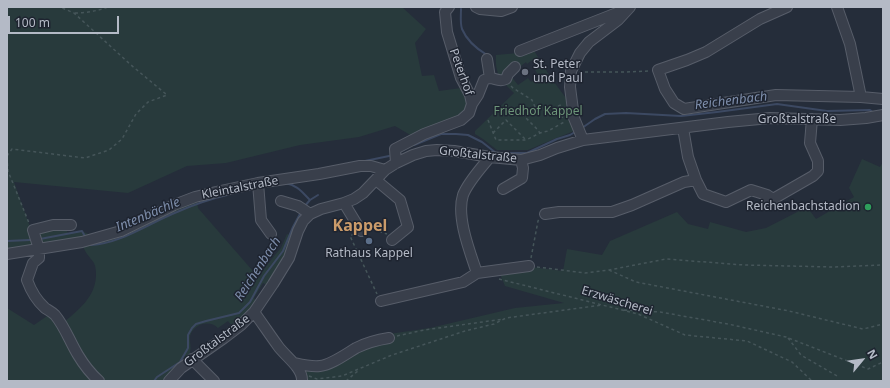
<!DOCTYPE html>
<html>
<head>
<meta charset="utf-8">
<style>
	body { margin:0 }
	#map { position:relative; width:890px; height:388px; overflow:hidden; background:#252d3a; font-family:"Noto Sans",sans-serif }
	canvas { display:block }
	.frame { position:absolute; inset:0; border:8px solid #b4bac6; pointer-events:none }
	.north { position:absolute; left:842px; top:340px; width:40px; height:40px; -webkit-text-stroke:3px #1e2430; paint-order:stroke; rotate:61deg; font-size:11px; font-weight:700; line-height:16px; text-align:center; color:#b4bac6 }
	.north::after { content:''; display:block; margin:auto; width:14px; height:18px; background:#b4bac6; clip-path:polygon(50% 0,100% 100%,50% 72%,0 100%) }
	.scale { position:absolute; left:8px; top:16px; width:111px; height:18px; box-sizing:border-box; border:2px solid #b4bac6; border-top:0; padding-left:5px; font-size:12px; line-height:14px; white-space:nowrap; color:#b4bac6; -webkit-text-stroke:3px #1e2430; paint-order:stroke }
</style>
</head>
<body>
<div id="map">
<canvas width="890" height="388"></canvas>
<div class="frame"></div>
<div class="north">N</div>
<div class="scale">100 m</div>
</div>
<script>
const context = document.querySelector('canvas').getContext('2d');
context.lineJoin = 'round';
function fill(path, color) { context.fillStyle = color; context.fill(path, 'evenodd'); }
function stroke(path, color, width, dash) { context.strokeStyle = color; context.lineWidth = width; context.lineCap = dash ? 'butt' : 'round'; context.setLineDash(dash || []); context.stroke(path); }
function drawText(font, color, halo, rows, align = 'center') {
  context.font = font + ' "Noto Sans",sans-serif'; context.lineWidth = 3; context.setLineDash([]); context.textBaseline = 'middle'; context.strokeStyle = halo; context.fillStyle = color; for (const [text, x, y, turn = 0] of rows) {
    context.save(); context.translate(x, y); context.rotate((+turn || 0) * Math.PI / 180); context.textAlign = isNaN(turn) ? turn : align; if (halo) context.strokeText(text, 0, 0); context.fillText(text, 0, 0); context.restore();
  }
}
const green = new Path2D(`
	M7,7H402L426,29L415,43L422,76L434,75L439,91L461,88L470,106L463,117L412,136L395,126L359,137L300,145L226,163L187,166L128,193L14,182L35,241L34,246L7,251Z
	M533,49L551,78L569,102L574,131L554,139L528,150H497L483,139L475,134V131L514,93C500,79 495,75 496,55L518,53ZM531,61C535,60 538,63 538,67L535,70L539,76L531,82L528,78L518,85L510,75L526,62L527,64Z
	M862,159L880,167L883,162V381H307L303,372L331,367L389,334L430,328L515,308L564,303L505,286L500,274L531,267L563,271L567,249L602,255L610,241L677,212L688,224L708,229L710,222L746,232L766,228L807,207L816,219L854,197L849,188Z
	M197,199L198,208L259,278L264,269L275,255L281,248L287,234L292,236L285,256L268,286L263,283L254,298L256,301L245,314L232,326L228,321L218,328C210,320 194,323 190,336C189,343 193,349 188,357C185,363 176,367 171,371C168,374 166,378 163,381H7V308L34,325L50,314L63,323C78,310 95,298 96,276C96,272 96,267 94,263C90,257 84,252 83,245Z
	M65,228L68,233C76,232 84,230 91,236L40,246L37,235C44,228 55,229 65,228Z`);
const stream = new Path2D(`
	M461,9C461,15 460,23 462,29C467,41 477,49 487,55
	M582,128L595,119L605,114L626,113L681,116L717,112L777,104L827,111L870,110L874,113
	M414,145L441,134H456L468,135L482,142L496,153
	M502,153H527L557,139L570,135L575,132
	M365,161L389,156
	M285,183C297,185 302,192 309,199
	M304,207L310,200L318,195
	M40,239L82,231L86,238
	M7,241L30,240
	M90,244L91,245C122,243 149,223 177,212C193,205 210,199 227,195
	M154,381L157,377L180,362L188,348V335L192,328L196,324L206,321L239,313L250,302L264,276L283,251L293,227L301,212`);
const path = new Path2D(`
	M75,13C86,13 97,11 108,7
	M579,72H625L650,71
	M511,86L513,88L532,100L535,107L562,117L566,118
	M547,111L563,104
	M522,114L536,128L540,133
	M488,120L496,140H526L540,133L548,131L566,121
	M493,133L506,120L526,140
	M7,156L12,149L85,158L109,150L122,139L136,114L148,102L167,95L131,65L74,13L60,7
	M7,157L8,171L29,223
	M368,227L387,234
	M354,234L350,236L377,294
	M531,258L538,221L539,219
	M537,267L585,273L609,270L666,259L744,265L834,267L883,265
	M609,270L636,282L789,311L863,329L883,324
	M499,279L638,314L685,335L747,341L792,362L812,381
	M624,310L660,312L728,324L786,337L868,369L883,362
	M397,336L424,330L504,319
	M788,338L801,355L837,376
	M309,376L317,379L342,376L392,355L465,331L494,324L506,318L602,305
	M346,381L359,370`);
const minor = new Path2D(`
	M476,7L480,9L501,11L512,7
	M787,7L760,19L706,52L687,60L658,70L665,89L674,103L684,109L776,95L861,97L883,99
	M837,7L850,44L861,97
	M520,51L627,9
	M487,59L490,78
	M472,104L478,95L484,80C486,79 489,78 491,78C496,79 500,82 506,79L508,74L515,67
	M683,128L688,157L696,180L703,194L726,202L751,190L767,195L773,199
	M583,140L574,118L570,87L571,71L580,53L589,42L618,20L630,7
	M396,163L395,149L424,134L461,120L469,113L472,104L470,95L461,78L447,32L445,12L449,7
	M376,180L400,200L408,227L392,240
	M258,183L261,220L271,234
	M503,189L522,178L523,168L521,160
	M281,201L298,206L310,214
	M768,201L773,199L813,176L818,171V161L810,143L812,119
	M344,203L361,231
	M545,214L559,212H612L632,205L684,182L696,180
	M71,225H53L33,230L39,249V258L33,263L27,280C31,291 36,300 45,308C48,310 52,312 55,315C65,327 70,342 78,355C84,365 90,373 99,381
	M7,254L82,242L121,231L174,205L195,197L216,192L258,183L319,174L360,166H371L385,170
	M477,273C470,252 456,217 463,195C468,182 481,168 490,157
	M381,301L463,282L477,273L529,266
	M254,312C262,323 270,335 278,346C285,356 303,368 302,381
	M192,359L214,381
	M294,363C303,365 311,367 320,366C331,365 346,354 356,348C368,342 376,340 389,338
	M169,381L181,368L224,338L241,325L254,312L273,284L289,258L298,231L303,221L310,214L321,209L344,203L354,199L363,193L385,170L396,163L413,155L426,151L437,150L454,151L490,157L521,160L540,155L557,148L583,140L728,122L770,118L840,120L866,118L883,115`);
const markers = [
	[525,72,4,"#6b7280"],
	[868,207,4,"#2e9e5b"],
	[369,241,4,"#5c6f8a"]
];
const poiNames = [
	["St. Peter",533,65],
	["und Paul",533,79],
	["Reichenbachstadion",860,207,"right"],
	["Rathaus Kappel",369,254,"center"]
];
const streetNames = [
	["Peterhof",461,72,70],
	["Großtalstraße",797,120],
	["Großtalstraße",478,155,6],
	["Kleintalstraße",240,188,-11],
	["Erzwäscherei",617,301,17],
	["Großtalstraße",217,341,-37]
];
const parkNames = [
	["Friedhof Kappel",538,112]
];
const waterNames = [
	["Reichenbach",731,101,-7],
	["Intenbächle",148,215,-23],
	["Reichenbach",258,269,-57]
];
const districtNames = [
	["Kappel",360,226]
];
fill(green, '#283a3c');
stroke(stream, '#3c4962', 2);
stroke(minor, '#575d69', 12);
stroke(path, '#455559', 1.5, [3, 3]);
stroke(minor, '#393f4b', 10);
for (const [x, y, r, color] of markers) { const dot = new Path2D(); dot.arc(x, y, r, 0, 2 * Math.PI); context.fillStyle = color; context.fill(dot); stroke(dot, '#1e2430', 1.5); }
drawText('12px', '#b4bac6', '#1e2430', poiNames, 'left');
drawText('12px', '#b4bac6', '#1e2430', streetNames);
drawText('12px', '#6d9579', '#1e2430', parkNames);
drawText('italic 13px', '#7e8eab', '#1e2430', waterNames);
drawText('bold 16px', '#cb9b6a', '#1e2430', districtNames);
</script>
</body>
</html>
